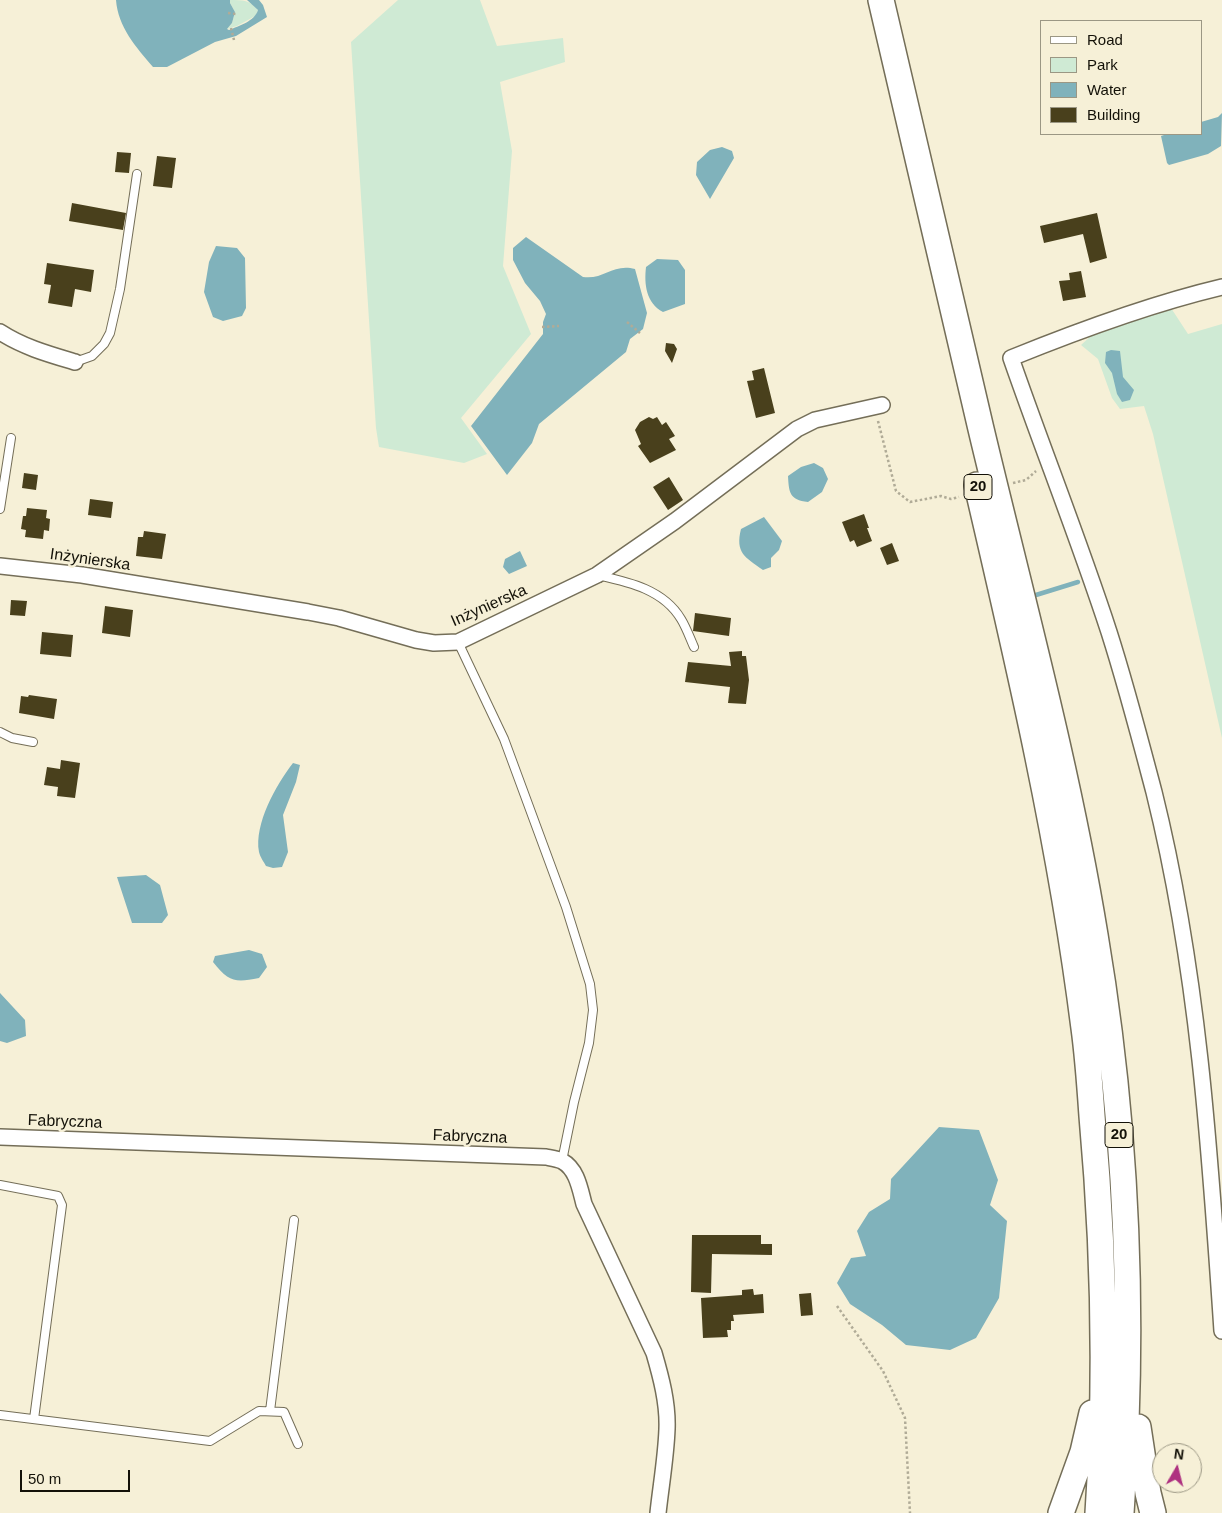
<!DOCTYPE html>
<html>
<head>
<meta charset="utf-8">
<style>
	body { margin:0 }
	#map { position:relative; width:1222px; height:1513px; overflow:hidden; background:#f6f0d7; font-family:Arial,sans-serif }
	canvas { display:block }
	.legend { position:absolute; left:1040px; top:20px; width:162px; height:115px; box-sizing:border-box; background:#f6f0d7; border:1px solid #9b9784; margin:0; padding:6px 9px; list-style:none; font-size:15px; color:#131108 }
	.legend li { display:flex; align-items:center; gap:10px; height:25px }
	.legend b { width:25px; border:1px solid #9b9784 }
	.north { position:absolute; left:1152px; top:1443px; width:50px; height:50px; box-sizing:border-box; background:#f6f0d7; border:1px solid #9b9784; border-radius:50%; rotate:8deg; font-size:14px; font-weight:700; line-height:20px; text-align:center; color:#131108 }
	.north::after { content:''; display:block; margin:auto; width:18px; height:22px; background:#ae3180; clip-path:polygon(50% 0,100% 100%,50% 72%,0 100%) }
	.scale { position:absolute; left:20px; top:1470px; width:110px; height:22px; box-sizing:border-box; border:2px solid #131108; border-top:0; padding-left:6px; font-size:15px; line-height:18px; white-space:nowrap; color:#131108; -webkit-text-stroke:4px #f6f0d7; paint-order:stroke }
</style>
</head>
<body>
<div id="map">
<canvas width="1222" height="1513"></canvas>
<ul class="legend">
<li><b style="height:6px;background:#fff"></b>Road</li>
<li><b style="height:14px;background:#cfead4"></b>Park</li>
<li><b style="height:14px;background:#80b2bb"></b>Water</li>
<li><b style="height:14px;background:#49401c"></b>Building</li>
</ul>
<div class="north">N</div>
<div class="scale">50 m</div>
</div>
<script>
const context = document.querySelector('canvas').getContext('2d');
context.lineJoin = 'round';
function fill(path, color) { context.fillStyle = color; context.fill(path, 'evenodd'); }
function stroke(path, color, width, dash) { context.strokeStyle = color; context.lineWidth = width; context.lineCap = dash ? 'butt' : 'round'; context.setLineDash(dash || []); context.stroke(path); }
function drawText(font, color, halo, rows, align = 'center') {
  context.font = font + ' Arial,sans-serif'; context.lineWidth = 5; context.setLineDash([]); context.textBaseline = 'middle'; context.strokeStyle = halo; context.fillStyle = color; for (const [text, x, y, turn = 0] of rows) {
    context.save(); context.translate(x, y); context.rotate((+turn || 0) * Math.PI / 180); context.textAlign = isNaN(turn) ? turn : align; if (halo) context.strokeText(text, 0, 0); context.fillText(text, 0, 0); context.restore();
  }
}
const green = new Path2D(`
	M230,0C243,0 250,0 258,10L257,15L237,26L227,29L232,23L235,12L230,3Z
	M398,0H480L497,46L563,38L565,62L500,82L512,151L503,266L531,334L461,418L487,454L464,463L379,447L376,428L351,42Z
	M1171,308L1188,334L1222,324V738L1153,434L1144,406L1120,409L1112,398L1098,359L1081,345L1092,335Z`);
const water = new Path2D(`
	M116,0H230V3L235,12L232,23L227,29L229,30C239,26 255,21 258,10L247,0H259L263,5L267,17L236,36L215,42L167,67H153C136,47 118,27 116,0Z
	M1222,113L1221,146L1208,154L1169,165L1167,163L1161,136L1167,134H1201V122L1218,117Z
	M722,147L732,151L734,158L710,199L696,175L697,162L710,150Z
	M526,237L583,277C604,280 613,263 635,269L647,313L643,329L630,339L626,352L539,424L532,443L507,475L471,426L543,334V322L546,314L540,301L525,283L513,260V248Z
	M216,246L237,248L245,258L246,308L242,316L223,321L213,317L204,292L209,262Z
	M657,259L678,260L685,270V304L663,312C646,303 644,284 646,267Z
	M1111,350L1120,351L1123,377L1134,390L1130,400L1122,402L1117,394L1112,373L1105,363L1106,352Z
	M814,463L823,468L828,479L822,492L808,502C789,500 789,492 788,476L801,467Z
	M764,517L782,541L779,550L771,558V567L763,570C745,557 735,553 741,529Z
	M520,551L527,566L509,574L503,567L505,559Z
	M293,763L300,765L296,782L283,815L288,852L282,867L273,868L266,866C264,862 260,857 259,852C254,824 276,785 293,763Z
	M146,875L160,885L168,915L162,923H132L117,877Z
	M249,950L262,954L267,967L259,978C235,983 229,982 213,962L215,956Z
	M0,993L25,1020L26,1036L7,1043L0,1041Z
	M939,1127L979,1130L998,1180L990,1205L1007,1221L999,1298L976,1338L950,1350L906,1345L882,1325L850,1304L837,1283L851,1258L866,1256L857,1231L869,1212L890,1199L891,1179Z`);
const stream = new Path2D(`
	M1036,595L1078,582`);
const building = new Path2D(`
	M117,152L131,153L129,173L115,172Z
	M157,156L176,158L172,188L153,186Z
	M72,203L126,213L123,230L69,221Z
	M1097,213L1107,258L1090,263L1083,234L1044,243L1040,226Z
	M47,263L94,270L91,292L75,289L72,307L48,303L51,285L44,284Z
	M1081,271L1086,297L1063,301L1059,281L1070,280L1069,273Z
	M666,343L674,344L677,349L672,363L665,351Z
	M764,368L775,413L756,418L747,381L754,380L752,371Z
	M649,417L653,419L657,417L662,425L666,422L675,436L669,439L676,450L650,463L638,446L641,444L635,430L640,422Z
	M24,473L38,475L36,490L22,488Z
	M669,477L683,500L668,510L653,487Z
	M90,499L113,502L111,518L88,515Z
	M27,508L47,510L46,518L50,519L49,531L44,530L43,539L25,537L26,530L21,529L23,516H26Z
	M864,514L869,528H867L872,541L857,547L854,540L850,542L842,522Z
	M144,531L166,534L162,559L136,556L138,537H143Z
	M892,543L899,561L887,565L880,548Z
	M11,600L27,601L25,616L10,615Z
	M105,606L133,610L130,637L102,633Z
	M695,613L731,618L729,636L693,631Z
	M42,632L73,635L71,657L40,654Z
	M742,651V656H746L749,680L746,704L728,703L730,687L685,682L688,662L731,666L729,652Z
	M29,695L57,699L54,719L19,713L21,696L28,697Z
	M61,760L80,763L75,798L57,796L58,787L44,785L47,767L60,769Z
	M692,1235H761V1244H772V1255L712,1254L711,1293L691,1292Z
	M753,1289L754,1295L763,1294L764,1313L733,1315L734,1321H731V1330H727L728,1337L703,1338L701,1298L742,1295V1290Z
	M811,1293L813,1315L801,1316L799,1294Z`);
const path = new Path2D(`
	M228,13L236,14
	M231,28L234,40
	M627,322L640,333
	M542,327L559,326
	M878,421L896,491L910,502L941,496L951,499L959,497
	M1013,483L1026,480L1036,471
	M837,1306L883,1371L905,1418L910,1513`);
const service = new Path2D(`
	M75,362L92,356L104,344L110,333L120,289L137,174
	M0,509L11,438
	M597,575C628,582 663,589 681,619C686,627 690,638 694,647
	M458,642L504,739L566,907L590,984L593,1010L589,1043L574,1102L562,1161
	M0,732L12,738L33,742
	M0,1185L58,1196L62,1205L34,1419
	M270,1411L294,1220
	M0,1415L210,1441L259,1411L284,1412L298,1444`);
const minor = new Path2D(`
	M1222,287C1150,304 1080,330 1011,358C1043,450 1079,540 1109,632C1126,685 1140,739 1154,792C1198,969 1210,1150 1222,1331
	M0,332C23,347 48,354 75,362
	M0,566L82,575L308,612L339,618L416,640L434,643L458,642L597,575L675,521L797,429L815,420L882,405
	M0,1137L546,1157C551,1158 558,1159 562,1161C577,1169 580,1189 584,1204L654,1353C661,1377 668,1403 667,1429C666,1457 661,1485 658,1513`);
const primary = new Path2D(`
	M881,0C914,143 947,286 981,429C1021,597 1067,764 1095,935C1127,1125 1135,1321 1121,1513
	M977,485C1019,665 1061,845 1084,1028C1088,1057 1090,1087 1092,1116C1104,1249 1107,1381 1098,1513
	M1138,1427L1148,1493L1153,1513
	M1061,1513L1083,1452L1092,1413`);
const shields = [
	[978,487,28],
	[1119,1135,28]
];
const shieldNames = [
	["20",978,487],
	["20",1119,1135]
];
const streetNames = [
	["Inżynierska",90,560,8],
	["Inżynierska",489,606,-24],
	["Fabryczna",65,1122,2],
	["Fabryczna",470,1137,2]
];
fill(green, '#cfead4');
fill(water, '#80b2bb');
stroke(stream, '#80b2bb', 4.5);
fill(building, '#49401c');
stroke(service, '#746e58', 10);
stroke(minor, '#746e58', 18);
stroke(primary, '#746e58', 28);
stroke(path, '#b0ab97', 2.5, [2.5, 2.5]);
stroke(service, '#fff', 8);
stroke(minor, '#fff', 15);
stroke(primary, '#fff', 25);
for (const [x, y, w] of shields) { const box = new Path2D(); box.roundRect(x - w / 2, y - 12.5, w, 25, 4); context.fillStyle = '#f6f0d7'; context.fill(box); stroke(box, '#131108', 1); }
drawText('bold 15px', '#131108', null, shieldNames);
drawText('16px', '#131108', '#f6f0d7', streetNames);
</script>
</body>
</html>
